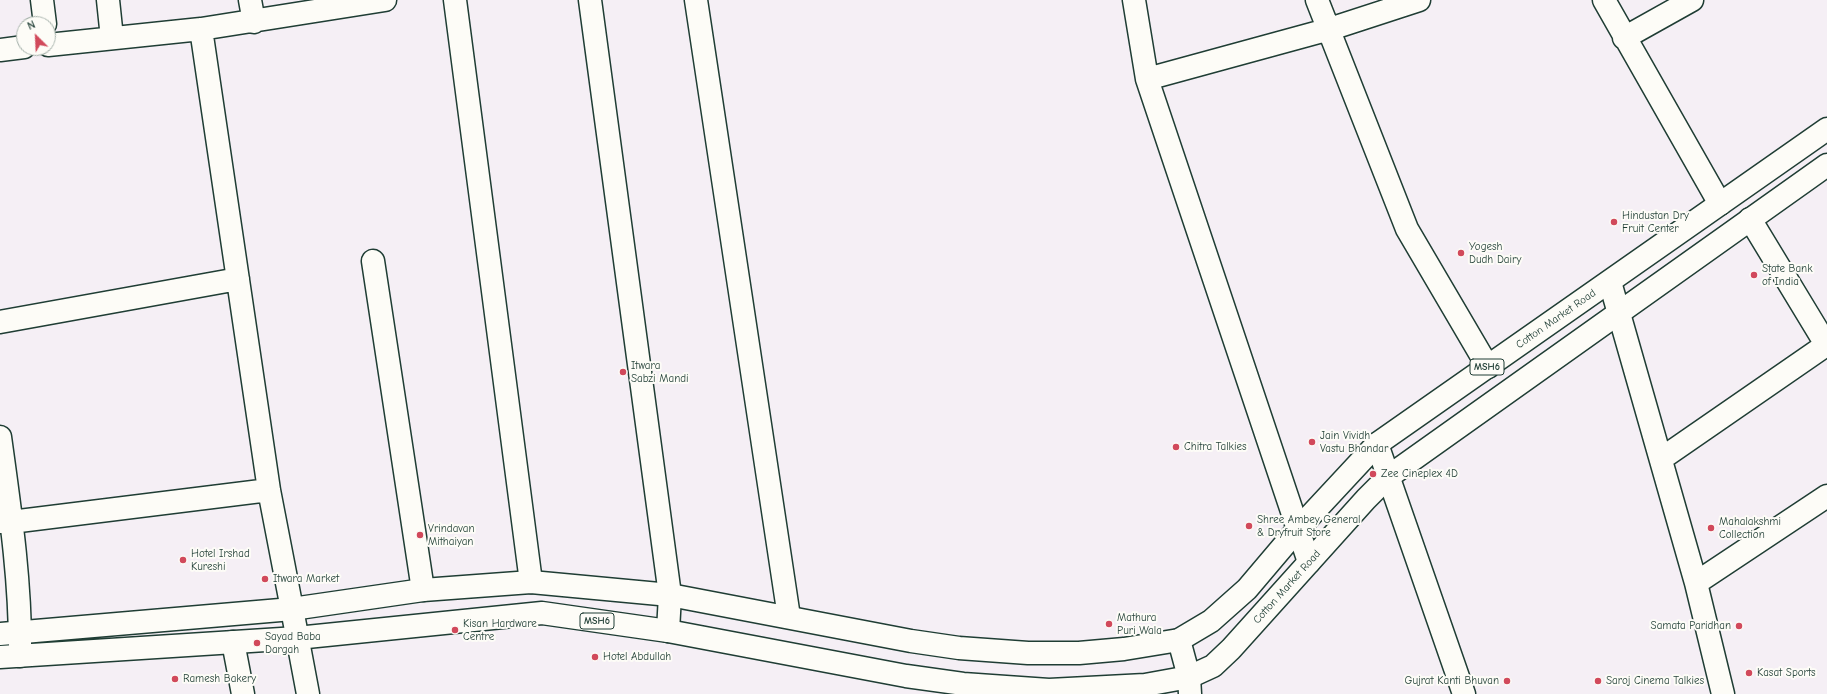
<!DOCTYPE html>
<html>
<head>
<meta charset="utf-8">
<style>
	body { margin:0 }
	#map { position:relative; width:1827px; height:694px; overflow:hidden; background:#f5eff5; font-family:"Comic Neue",sans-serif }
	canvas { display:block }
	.north { position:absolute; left:16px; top:16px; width:40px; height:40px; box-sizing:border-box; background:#fdfcf7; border:1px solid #a4b0a9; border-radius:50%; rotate:336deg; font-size:11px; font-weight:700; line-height:16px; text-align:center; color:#1f3d34 }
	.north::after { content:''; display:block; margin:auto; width:14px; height:18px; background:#d1495b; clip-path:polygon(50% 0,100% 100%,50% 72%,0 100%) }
</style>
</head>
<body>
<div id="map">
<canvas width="1827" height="694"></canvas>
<div class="north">N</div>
</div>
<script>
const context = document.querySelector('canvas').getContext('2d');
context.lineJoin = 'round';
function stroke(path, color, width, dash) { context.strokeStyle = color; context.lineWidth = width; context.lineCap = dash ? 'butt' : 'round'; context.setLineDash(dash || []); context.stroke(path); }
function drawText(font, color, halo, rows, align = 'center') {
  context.font = font + ' "Comic Neue",sans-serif'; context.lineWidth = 4; context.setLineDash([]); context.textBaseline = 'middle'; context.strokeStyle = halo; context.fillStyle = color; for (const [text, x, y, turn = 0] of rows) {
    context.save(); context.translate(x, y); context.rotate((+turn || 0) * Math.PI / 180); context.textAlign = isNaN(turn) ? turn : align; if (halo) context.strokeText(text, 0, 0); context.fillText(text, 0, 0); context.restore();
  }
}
const street = new Path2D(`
	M42,0L45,24
	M108,0L112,38
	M250,0L254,22
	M455,0L531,582
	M590,0L670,595L668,631
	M696,0L789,617
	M1134,0L1147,79L1309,562
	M1317,0L1407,229L1488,367
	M1604,0L1720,204
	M201,29L269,490L292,609
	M1624,38L1692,0
	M48,45L201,29L385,0
	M0,50L24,47
	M1147,79L1330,29L1419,0
	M1750,219L1827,346
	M373,261L423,590
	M1610,282L1696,583L1723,694
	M0,322L238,279
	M0,437C10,509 21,583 20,656
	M1377,444L1464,694
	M1661,459L1826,345
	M0,522H11L269,490
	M1696,583L1827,496
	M1179,640L1189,677L1190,694
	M233,642L243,694`);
const secondary = new Path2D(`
	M292,609L308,694`);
const primary = new Path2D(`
	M0,634L292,609L423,590L531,582L670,595L911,641L959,648L1028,653H1079L1124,649L1179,640L1211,621L1247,589L1297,530L1377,444L1827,129
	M0,657L297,638L542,613L668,631L906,676L963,684L1049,690L1145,685L1189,677L1213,666L1231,649L1366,499L1388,477L1827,165`);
const markers = [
	[1614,222,4,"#d1495b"],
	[1461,253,4,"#d1495b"],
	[1754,275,4,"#d1495b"],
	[623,372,4,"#d1495b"],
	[1312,442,4,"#d1495b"],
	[1176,447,4,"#d1495b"],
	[1373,474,4,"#d1495b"],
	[1249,526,4,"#d1495b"],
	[1711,528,4,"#d1495b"],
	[420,535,4,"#d1495b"],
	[183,560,4,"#d1495b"],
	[265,579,4,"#d1495b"],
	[1109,624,4,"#d1495b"],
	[1739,626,4,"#d1495b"],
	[455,630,4,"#d1495b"],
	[257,643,4,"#d1495b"],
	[595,657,4,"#d1495b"],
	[1749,673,4,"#d1495b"],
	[175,679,4,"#d1495b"],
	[1507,681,4,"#d1495b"],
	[1598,681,4,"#d1495b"]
];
const shields = [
	[1487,367,34],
	[597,621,34]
];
const shieldNames = [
	["MSH6",1487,367],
	["MSH6",597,621]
];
const poiNames = [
	["Hindustan Dry",1622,216],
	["Fruit Center",1622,229],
	["Yogesh",1469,247],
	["Dudh Dairy",1469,260],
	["State Bank",1762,269],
	["of India",1762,282],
	["Itwara",631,366],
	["Sabzi Mandi",631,379],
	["Jain Vividh",1320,436],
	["Vastu Bhandar",1320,449],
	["Chitra Talkies",1184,447],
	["Zee Cineplex 4D",1381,474],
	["Shree Ambey General",1257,520],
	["& Dryfruit Store",1257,533],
	["Mahalakshmi",1719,522],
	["Collection",1719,535],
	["Vrindavan",428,529],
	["Mithaiyan",428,542],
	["Hotel Irshad",191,554],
	["Kureshi",191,567],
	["Itwara Market",273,579],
	["Mathura",1117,618],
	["Puri Wala",1117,631],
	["Kisan Hardware",463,624],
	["Centre",463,637],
	["Samata Paridhan",1731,626,"right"],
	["Sayad Baba",265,637],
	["Dargah",265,650],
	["Hotel Abdullah",603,657],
	["Kasat Sports",1757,673],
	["Ramesh Bakery",183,679],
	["Gujrat Kanti Bhuvan",1499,681,"right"],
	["Saroj Cinema Talkies",1606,681]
];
const streetNames = [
	["Cotton Market Road",1556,319,-35],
	["Cotton Market Road",1287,587,-48]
];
stroke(street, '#1f3d34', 25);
stroke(secondary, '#1f3d34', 25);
stroke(primary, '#1f3d34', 25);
stroke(street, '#fdfcf7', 22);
stroke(secondary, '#fdfcf7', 22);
stroke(primary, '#fdfcf7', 22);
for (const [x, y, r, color] of markers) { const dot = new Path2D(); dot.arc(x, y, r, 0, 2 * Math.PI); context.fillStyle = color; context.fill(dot); stroke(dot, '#fdfcf7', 1.5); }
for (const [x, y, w] of shields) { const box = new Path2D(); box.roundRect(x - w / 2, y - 8, w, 16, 3); context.fillStyle = '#fdfcf7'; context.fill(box); stroke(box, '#1f3d34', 1); }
drawText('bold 10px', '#1f3d34', null, shieldNames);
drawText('11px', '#1f3d34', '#fdfcf7', poiNames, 'left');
drawText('11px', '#1f3d34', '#fdfcf7', streetNames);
</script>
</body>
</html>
